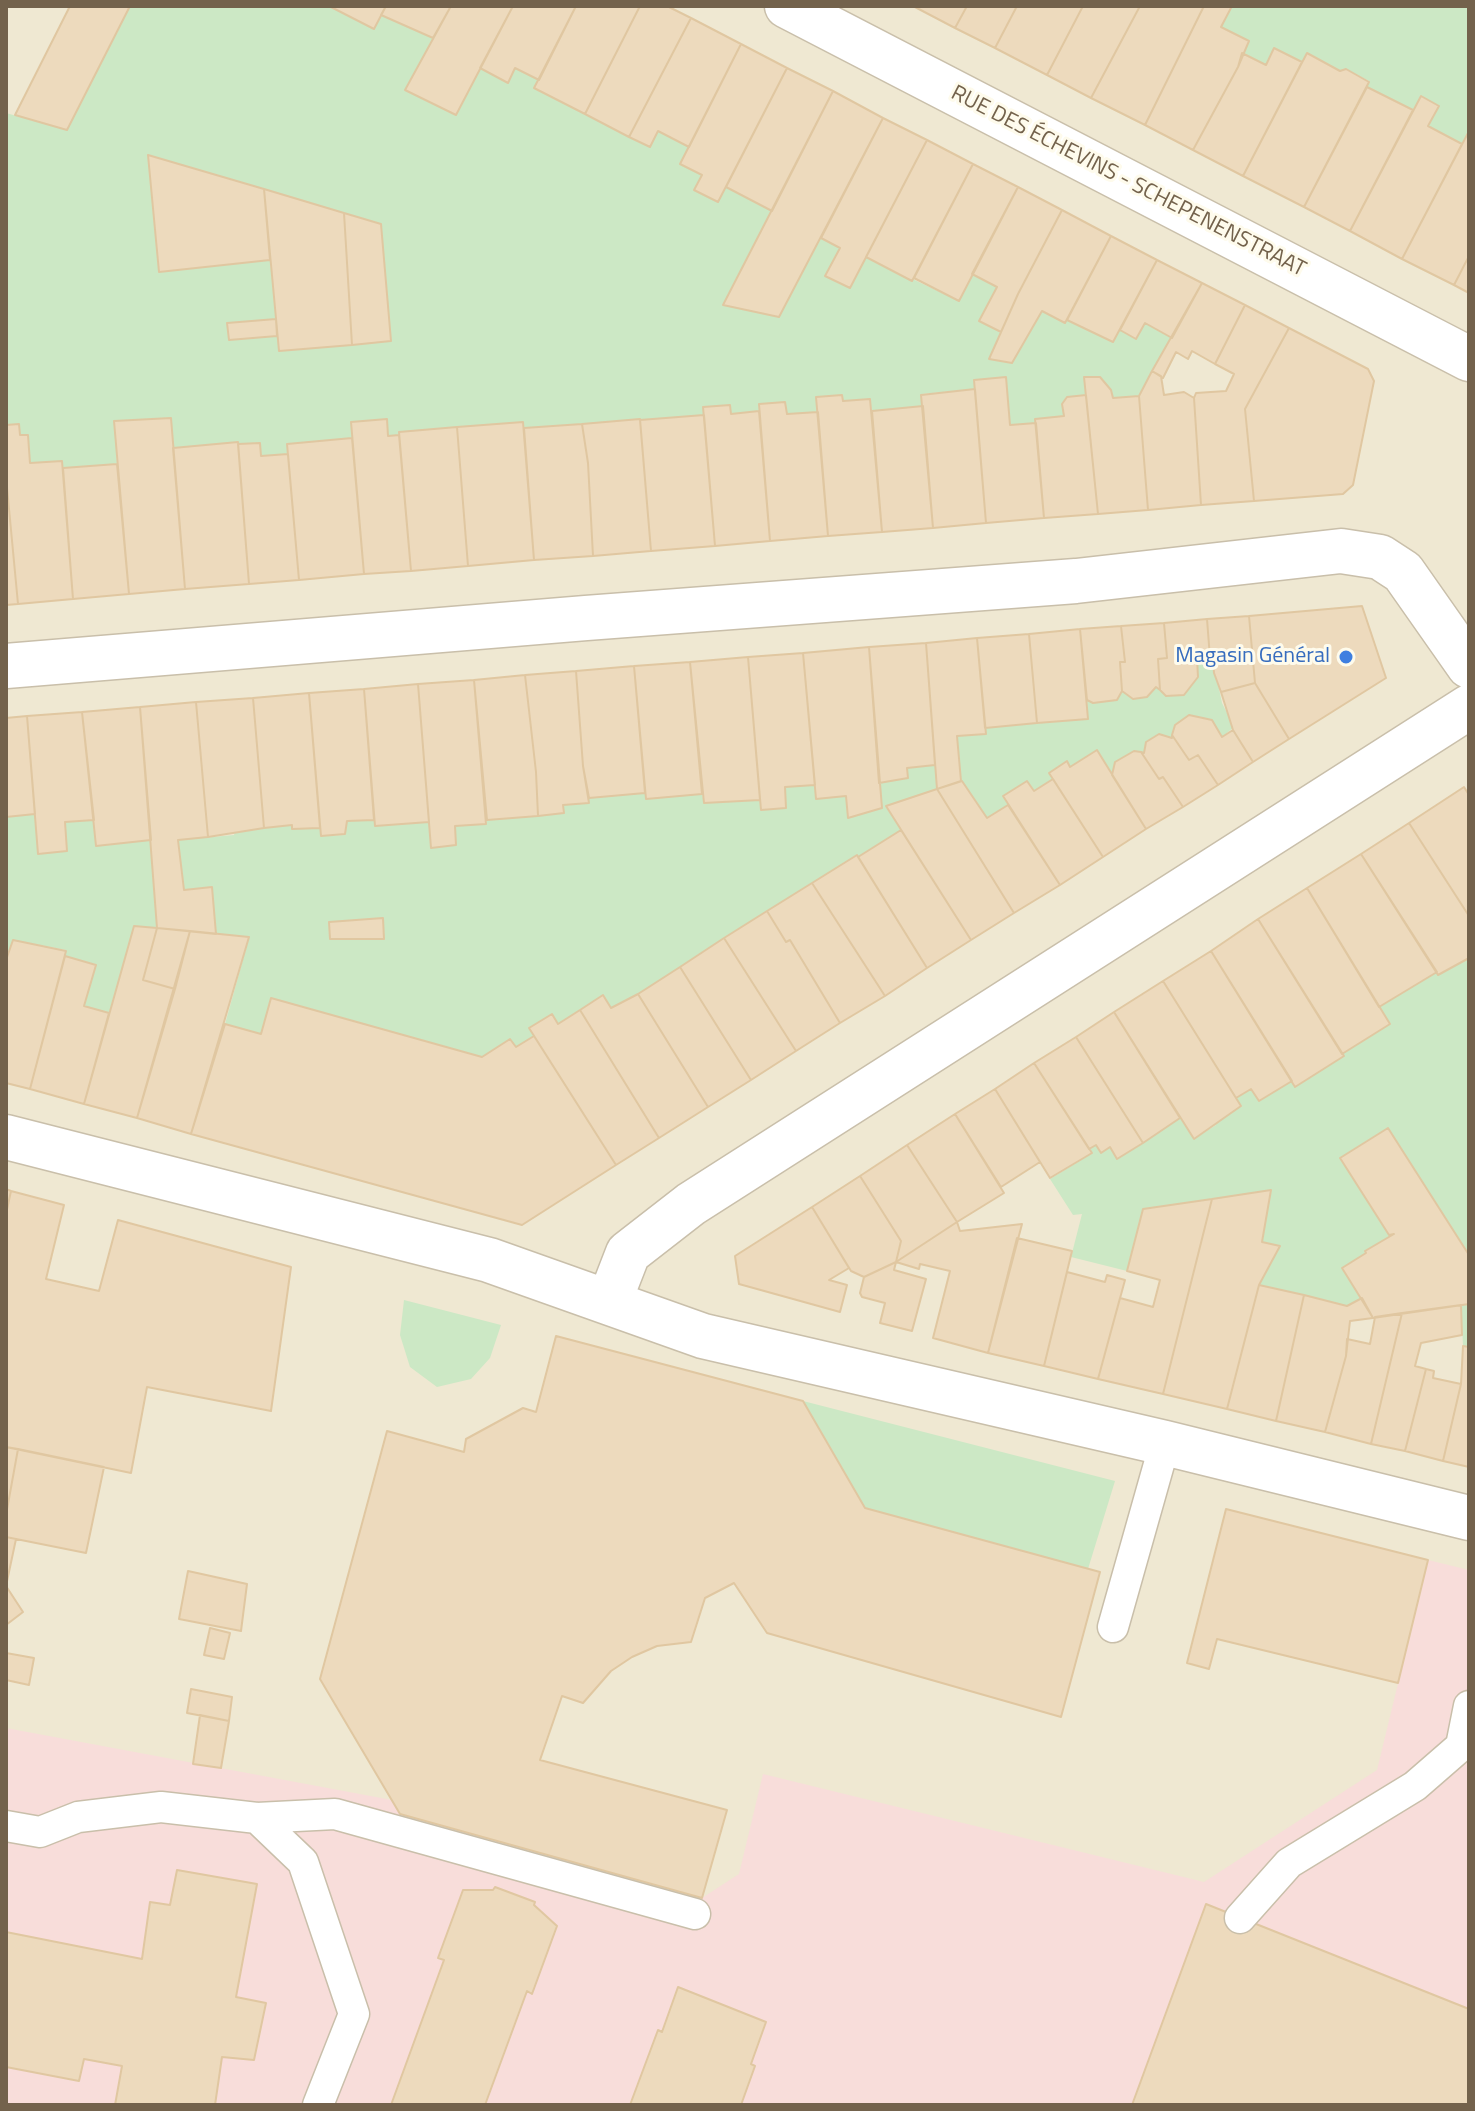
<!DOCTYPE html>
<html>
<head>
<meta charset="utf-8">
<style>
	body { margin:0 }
	#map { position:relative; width:1475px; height:2111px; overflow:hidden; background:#fbf7e6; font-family:"Titillium Web",sans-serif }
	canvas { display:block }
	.frame { position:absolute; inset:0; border:8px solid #73624c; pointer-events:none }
</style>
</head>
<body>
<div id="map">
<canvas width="1475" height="2111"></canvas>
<div class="frame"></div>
</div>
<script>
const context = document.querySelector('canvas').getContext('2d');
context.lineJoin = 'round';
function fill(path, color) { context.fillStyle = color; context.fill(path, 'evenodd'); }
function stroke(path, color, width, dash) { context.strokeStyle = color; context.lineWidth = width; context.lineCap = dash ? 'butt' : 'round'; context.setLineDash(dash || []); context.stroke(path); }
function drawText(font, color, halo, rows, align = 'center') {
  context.font = font + ' "Titillium Web",sans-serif'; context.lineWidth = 6; context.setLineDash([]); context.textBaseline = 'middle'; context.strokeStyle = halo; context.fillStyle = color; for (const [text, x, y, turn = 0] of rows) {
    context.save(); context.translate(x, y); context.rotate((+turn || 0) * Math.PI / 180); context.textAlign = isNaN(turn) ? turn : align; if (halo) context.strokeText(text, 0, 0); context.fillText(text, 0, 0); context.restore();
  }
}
const residential = new Path2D(`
	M6,6H1469V2105H6Z`);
const medical = new Path2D(`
	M1428,1560L1469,1570V2105H6V1728L392,1800L400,1814L702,1898L739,1874L763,1774L1204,1882L1377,1770Z`);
const green = new Path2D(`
	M130,6H329L381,15L433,38L406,89L455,115L480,68L507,82L515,68L539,80L534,88L650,147L658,131L689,147L680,164L702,175L695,190L726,187L772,211L723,305L779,317L821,238L840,248L826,276L850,288L866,257L959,301L972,274L997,287L979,321L1001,332L989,359L1024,343L1042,311L1065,322L1067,320L1113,342L1120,330L1136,338L1145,323L1172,338L1139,396L1113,398L1111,390L1100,377L1084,378L1086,395L1066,397L1062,404L1064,416L1035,419L1036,423L1010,425L975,389L922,394L923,406L872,411L870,399L843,401L842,395L817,397L818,412L787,414L785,402L760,404L759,411L731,414L729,405L704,407V415L524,428L523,422L400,432L399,435L388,436L351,422L352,438L288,444V454L261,456L259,443L173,448L170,418L115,421L117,464L63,468L61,461L30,463L28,435H20L6,425V113L67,130ZM149,156L381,224L391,341L280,351L277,336L229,340L227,323L276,319L270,260L159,272Z
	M1232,6H1469V133L1462,144L1428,126L1439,106L1421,96L1413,110L1367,87L1369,81L1346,69L1340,71L1307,53L1302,62L1274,48L1266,65L1242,52L1248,40L1221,27Z
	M1205,657L1213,659L1222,703L1234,727L1222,737L1212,720L1189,715L1175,725L1172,738L1159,734L1146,742L1144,753L1134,751L1115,762L1112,775L1070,767L1067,762L1050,772L1053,779L1034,791L1027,781L1003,796L1008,805L987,818L961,781L957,736L985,734V728L1088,719L1087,700L1094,703L1117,700L1122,691L1133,699L1147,697L1156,687L1167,696L1184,695L1198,677L1197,658Z
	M935,765L937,789L887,806L901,830L638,994L611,1008L603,995L558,1024L552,1014L530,1028L534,1036L516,1047L509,1039L482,1057L272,998L261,1034L225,1024L249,938L216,934L212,888L184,890L178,840L234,835L235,831L292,825V829L320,828L321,836L345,835L347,821L374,820L375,826L429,822L432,848L456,845L455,826L486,824L487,820L563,813V805L589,803V798L645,793L646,799L702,794L704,803L760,800L762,810L786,808L785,787L815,785L817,799L846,796L849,818L881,808L879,783L907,778V768ZM382,918L384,939H330L329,922Z
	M35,814L65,822L94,820L151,840L157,928L134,926L109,1013L84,1006L95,964L65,956L66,950L13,940L6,960V817Z
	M1469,958V1255L1388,1128L1341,1158L1389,1234H1394L1365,1251L1362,1298L1347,1306L1259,1285L1280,1246L1262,1242L1271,1190L1143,1209L1127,1271L1071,1257L1082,1214L1073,1215L1050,1179L1091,1154L1089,1149L1096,1145L1101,1152L1110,1147L1117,1159L1180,1118L1194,1139L1216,1125L1214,1122L1236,1098L1251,1089L1292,1081L1342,1054L1390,1024L1379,1007L1437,972L1438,975Z
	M404,1300L501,1325L490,1358L471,1379L437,1387L410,1367L400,1335Z
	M1469,1304V1347L1463,1346L1461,1305Z
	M803,1401L1115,1481L1088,1569L865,1508Z`);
const building = new Path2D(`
	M70,6H130L67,130L15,115Z
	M329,6H386L374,29Z
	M386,6H451L433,38L381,15Z
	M451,6H513L456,115L405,90Z
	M513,6H576L539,80L515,68L508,83L480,68Z
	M576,6H640L585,114L534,88Z
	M640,6H667L691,18L629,137L585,114Z
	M913,6H967L955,28Z
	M967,6H1017L995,48L955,28Z
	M1017,6H1083L1047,75L995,48Z
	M1083,6H1140L1091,98L1047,75Z
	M1140,6H1204L1145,125L1091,98Z
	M1204,6H1232L1221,27L1249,41L1238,67L1193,150L1145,125Z
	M691,18L741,44L689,147L658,131L650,147L629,137Z
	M741,44L787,68L718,202L694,190L702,175L680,164Z
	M1274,48L1302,62L1243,176L1193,150L1238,67L1242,53L1266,65Z
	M1307,53L1340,71L1346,69L1369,82L1304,207L1243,176Z
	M787,68L833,91L772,211L726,187Z
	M1367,87L1413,110L1350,231L1304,207Z
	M833,91L883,118L779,317L723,305Z
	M1421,96L1439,106L1428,126L1462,144L1402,259L1350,231Z
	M883,118L927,140L850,288L825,276L840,248L821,238Z
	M1468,133L1469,256L1454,285L1402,259Z
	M927,140L973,164L912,281L866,257Z
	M148,155L264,189L270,260L159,272Z
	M973,164L1018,187L959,301L914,278Z
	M1018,187L1062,210L1018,294L1001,332L979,321L997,287L972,274Z
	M264,189L344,213L352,345L279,351Z
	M1062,210L1111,236L1065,323L1042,311L1012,363L989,359L1018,294Z
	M344,213L381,224L391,341L352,345Z
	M1111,236L1157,260L1113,342L1067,320Z
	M1469,256V293L1454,285Z
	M1157,260L1202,283L1172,338L1145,323L1136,339L1120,330Z
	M1202,283L1245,305L1215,364L1192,351L1188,359L1176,352L1163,378L1152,371Z
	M1245,305L1289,328L1245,409L1254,501L1201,505L1194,398L1196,393L1226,391L1234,374L1215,364Z
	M276,319L277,336L229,340L227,323Z
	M1289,328L1368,369L1374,381L1353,485L1343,494L1254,501L1245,409Z
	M1152,371L1161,376L1164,395L1184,392L1194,398L1201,505L1148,510L1139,396Z
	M1006,377L1010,425L1036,423L1044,518L986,523L974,380Z
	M1084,377H1100L1111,390L1113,398L1139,396L1148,510L1098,514Z
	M975,389L986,523L933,528L921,395Z
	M842,395L843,401L870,399L882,532L828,536L816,397Z
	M1086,395L1098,514L1044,518L1035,419L1064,416L1062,404L1067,397Z
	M785,402L787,414L818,412L828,536L770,541L759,404Z
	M730,405L731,414L759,411L770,541L715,546L703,407Z
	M923,406L933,528L882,532L872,411Z
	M704,415L715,546L651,551L640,420Z
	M171,418L185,589L129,594L114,421Z
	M387,419L388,436L399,435L411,571L364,574L351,422Z
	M640,419L651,551L593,556L588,463L582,424Z
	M523,422L534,560L468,566L457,427Z
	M19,424L20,435H28L30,463L62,461L73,599L18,604L6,477V425Z
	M582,424L588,463L593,556L534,560L524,428Z
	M457,427L468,566L411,571L399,432Z
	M352,438L364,574L299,580L287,444Z
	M238,442L249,584L185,589L173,448Z
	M260,443L261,456L288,454L299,580L249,584L238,444Z
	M117,464L129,594L73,599L63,468Z
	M6,477L18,604L6,605Z
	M1362,606L1386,678L1289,739L1255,683L1249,616Z
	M1249,616L1255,683L1221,692L1214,673L1213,659L1210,658L1207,619Z
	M1207,619L1210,658H1197L1198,677L1184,695L1166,696L1160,690L1158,659L1167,658L1164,623Z
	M1164,623L1167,658L1158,659L1160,690L1156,687L1147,697L1133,699L1122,691L1120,662H1125L1121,626Z
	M1121,626L1125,662H1120L1122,691L1117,700L1093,703L1087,700L1080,629Z
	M1080,629L1088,719L1037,723L1029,634Z
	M1029,634L1037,723L985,728L977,638Z
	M977,638L986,734L957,736L961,781L937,789L926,643Z
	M926,643L935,765L907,768L908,778L879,783L869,647Z
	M869,647L882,808L848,818L846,796L816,799L803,653Z
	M803,653L815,785L785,787L786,808L761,810L748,657Z
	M748,657L760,800L704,803L690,662Z
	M690,662L702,794L646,799L634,666Z
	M634,666L645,793L589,798L583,766L576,671Z
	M576,671L583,766L589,803L563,805L564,813L538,816L536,772L525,675Z
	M525,675L536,772L538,816L487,820L474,680Z
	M474,680L486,824L455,826L456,845L431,848L418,684Z
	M1255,683L1289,739L1253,762L1233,730L1221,692Z
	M418,684L429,822L375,826L364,689Z
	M364,689L374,820L347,821L345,834L321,836L309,693Z
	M309,693L320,828L292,829V825L264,828L253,698Z
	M253,698L264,828L208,837L196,702Z
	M196,702L208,837L178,840L184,890L212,887L216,934L157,928L140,707Z
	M140,707L151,840L96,846L82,712Z
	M82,712L94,820L65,822L67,851L38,854L27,716Z
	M1189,715L1212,720L1222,737L1233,730L1253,762L1218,785L1198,755L1189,760L1172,735L1175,725Z
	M27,716L35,814L6,817V718Z
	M1159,734L1172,738V735L1189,760L1198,755L1218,785L1183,807L1163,777L1159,779L1141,752L1144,753L1146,742Z
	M1097,750L1146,829L1103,857L1049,773L1067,761L1070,767Z
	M1134,751L1141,752L1159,779L1163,777L1183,807L1146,829L1112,775L1115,762Z
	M1053,779L1103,857L1060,885L1003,796L1027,781L1034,791Z
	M962,781L987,818L1008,805L1060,885L1014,913L937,789Z
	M1464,787L1469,795V916L1409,823Z
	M937,789L1014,913L971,940L886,806Z
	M1409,823L1469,916V958L1438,975L1361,854Z
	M901,830L971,940L927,968L858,857Z
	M1361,854L1437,972L1379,1007L1307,888Z
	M857,855L927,968L885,996L812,883Z
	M812,883L885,996L840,1023L790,940L786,942L767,911Z
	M1307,888L1390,1024L1342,1054L1258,919Z
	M767,911L786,942L790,940L840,1023L796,1051L724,938Z
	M383,918L384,939H330L329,922Z
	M1258,919L1344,1056L1295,1087L1211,951Z
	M134,926L157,928L143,980L175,989L137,1118L84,1104Z
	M157,928L190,931L175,989L143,980Z
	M190,931L249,937L191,1134L137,1118Z
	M724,938L796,1051L751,1080L680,967Z
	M13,940L66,951L30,1089L6,1083V960Z
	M1211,951L1292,1081L1259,1101L1251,1089L1236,1098L1163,981Z
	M65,956L96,965L84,1006L109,1013L84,1104L30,1089Z
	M680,967L751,1080L708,1107L638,994Z
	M1163,981L1241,1106L1194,1139L1114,1012Z
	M638,994L708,1107L659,1138L580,1010L603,995L611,1008Z
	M271,998L482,1057L510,1039L516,1047L534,1036L616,1165L522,1225L191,1134L225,1024L261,1034Z
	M580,1010L659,1138L616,1165L529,1028L552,1014L558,1024Z
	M1114,1012L1180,1118L1143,1143L1076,1037Z
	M1076,1037L1143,1143L1117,1159L1110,1147L1101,1153L1096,1145L1089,1149L1034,1063Z
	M1034,1063L1092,1153L1050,1178L995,1089Z
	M995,1089L1040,1162L1001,1187L955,1114Z
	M955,1114L1004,1193L957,1222L907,1145Z
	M1388,1128L1469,1255V1304L1373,1318L1342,1268L1366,1253L1365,1251L1394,1234L1389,1235L1340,1158Z
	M907,1145L957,1222L896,1262L901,1241L860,1176Z
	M860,1176L901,1241L896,1262L864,1277L851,1271L812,1207Z
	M6,1189L11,1191L6,1214Z
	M1271,1190L1262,1242L1280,1246L1259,1285L1227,1409L1163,1394L1212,1199Z
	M11,1191L64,1205L46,1279L99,1291L118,1220L291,1267L271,1411L147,1387L131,1473L6,1447V1214Z
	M1212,1199L1163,1394L1098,1379L1120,1298L1153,1307L1160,1280L1127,1271L1143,1209Z
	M812,1207L849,1268L829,1280L847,1285L840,1312L739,1284L735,1256Z
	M957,1222L960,1231L1022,1224L988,1353L933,1338L950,1271L920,1264L919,1269L896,1262Z
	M1017,1238L1072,1251L1044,1366L988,1353Z
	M896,1262L894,1270L926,1279L912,1331L880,1323L885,1303L862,1297L860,1293L864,1277Z
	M1067,1272L1105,1282L1107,1275L1125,1280L1098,1379L1044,1366Z
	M1259,1285L1304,1295L1276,1421L1227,1409Z
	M1304,1295L1347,1306L1362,1298L1373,1318L1350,1321L1346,1356L1325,1432L1276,1421Z
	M1461,1305L1462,1335L1421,1343L1415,1366L1426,1369L1405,1451L1371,1444L1402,1313Z
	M1402,1313L1371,1444L1325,1432L1346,1356L1347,1339L1370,1344L1375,1317Z
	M556,1336L803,1401L865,1508L1100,1572L1061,1717L767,1633L734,1583L705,1598L691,1642L657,1646L632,1657L611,1671L583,1703L562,1696L540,1760L727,1810L702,1898L400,1814L320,1679L387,1431L464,1452L466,1439L523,1408L536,1412Z
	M1463,1346L1469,1347V1467L1443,1461L1461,1384Z
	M1426,1369L1434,1371L1433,1378L1461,1384L1443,1461L1405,1451Z
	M6,1447L18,1449L6,1515Z
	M18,1449L104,1467L86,1553L6,1537V1515Z
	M1226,1509L1428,1560L1398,1683L1217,1639L1209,1669L1187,1663Z
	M6,1537L16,1539L6,1586Z
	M188,1571L247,1584L241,1631L179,1619Z
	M6,1586L23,1612L6,1625Z
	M210,1628L230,1633L224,1659L204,1655Z
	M6,1653L34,1658L29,1685L6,1680Z
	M191,1689L232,1697L229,1721L187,1713Z
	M200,1715L229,1721L221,1768L193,1764Z
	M177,1870L257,1884L236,1997L266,2003L254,2060L222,2057L215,2105H115L122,2066L84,2059L79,2081L6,2067V1932L142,1959L150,1902L170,1905Z
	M495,1887L535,1902L534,1905L557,1926L532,1994L527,1991L485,2105H391L444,1960L438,1958L463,1890H493Z
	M1206,1904L1469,2009V2105H1132Z
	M678,1987L766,2022L751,2064L755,2066L741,2105H630L658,2030L662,2032Z`);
const service = new Path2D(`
	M1113,1627L1165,1443
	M257,1818L303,1862L354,2014L318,2105
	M6,1826L40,1832L78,1817L161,1807L257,1818L335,1814L695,1914
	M1240,1918L1289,1863L1415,1786L1461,1746L1469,1706`);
const minor = new Path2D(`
	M787,6L1469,359
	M6,666L586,618L1076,581L1341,551L1380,557L1403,572L1469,666
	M6,1137L489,1260L703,1336L1165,1443L1469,1518
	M609,1302L628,1253L691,1204L1469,707`);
const markers = [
	[1346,657,8,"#3f7fe0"]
];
const streetNames = [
	["RUE DES ÉCHEVINS - SCHEPENENSTRAAT",1128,182,27]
];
const shopNames = [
	["Magasin Général",1330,657]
];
fill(residential, '#efe8d2');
fill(medical, '#f8ddda');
fill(green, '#cce8c5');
fill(building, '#eddabd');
stroke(building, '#e0c7a1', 2);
stroke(service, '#c9bfaa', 33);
stroke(minor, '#c9bfaa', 47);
stroke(service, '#fff', 30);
stroke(minor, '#fff', 44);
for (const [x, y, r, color] of markers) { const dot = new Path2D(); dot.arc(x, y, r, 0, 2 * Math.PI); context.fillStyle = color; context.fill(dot); stroke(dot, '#fefbec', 3); }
drawText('22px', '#73624c', '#fefbec', streetNames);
drawText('22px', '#366cbe', '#fefbec', shopNames, 'right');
</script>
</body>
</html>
